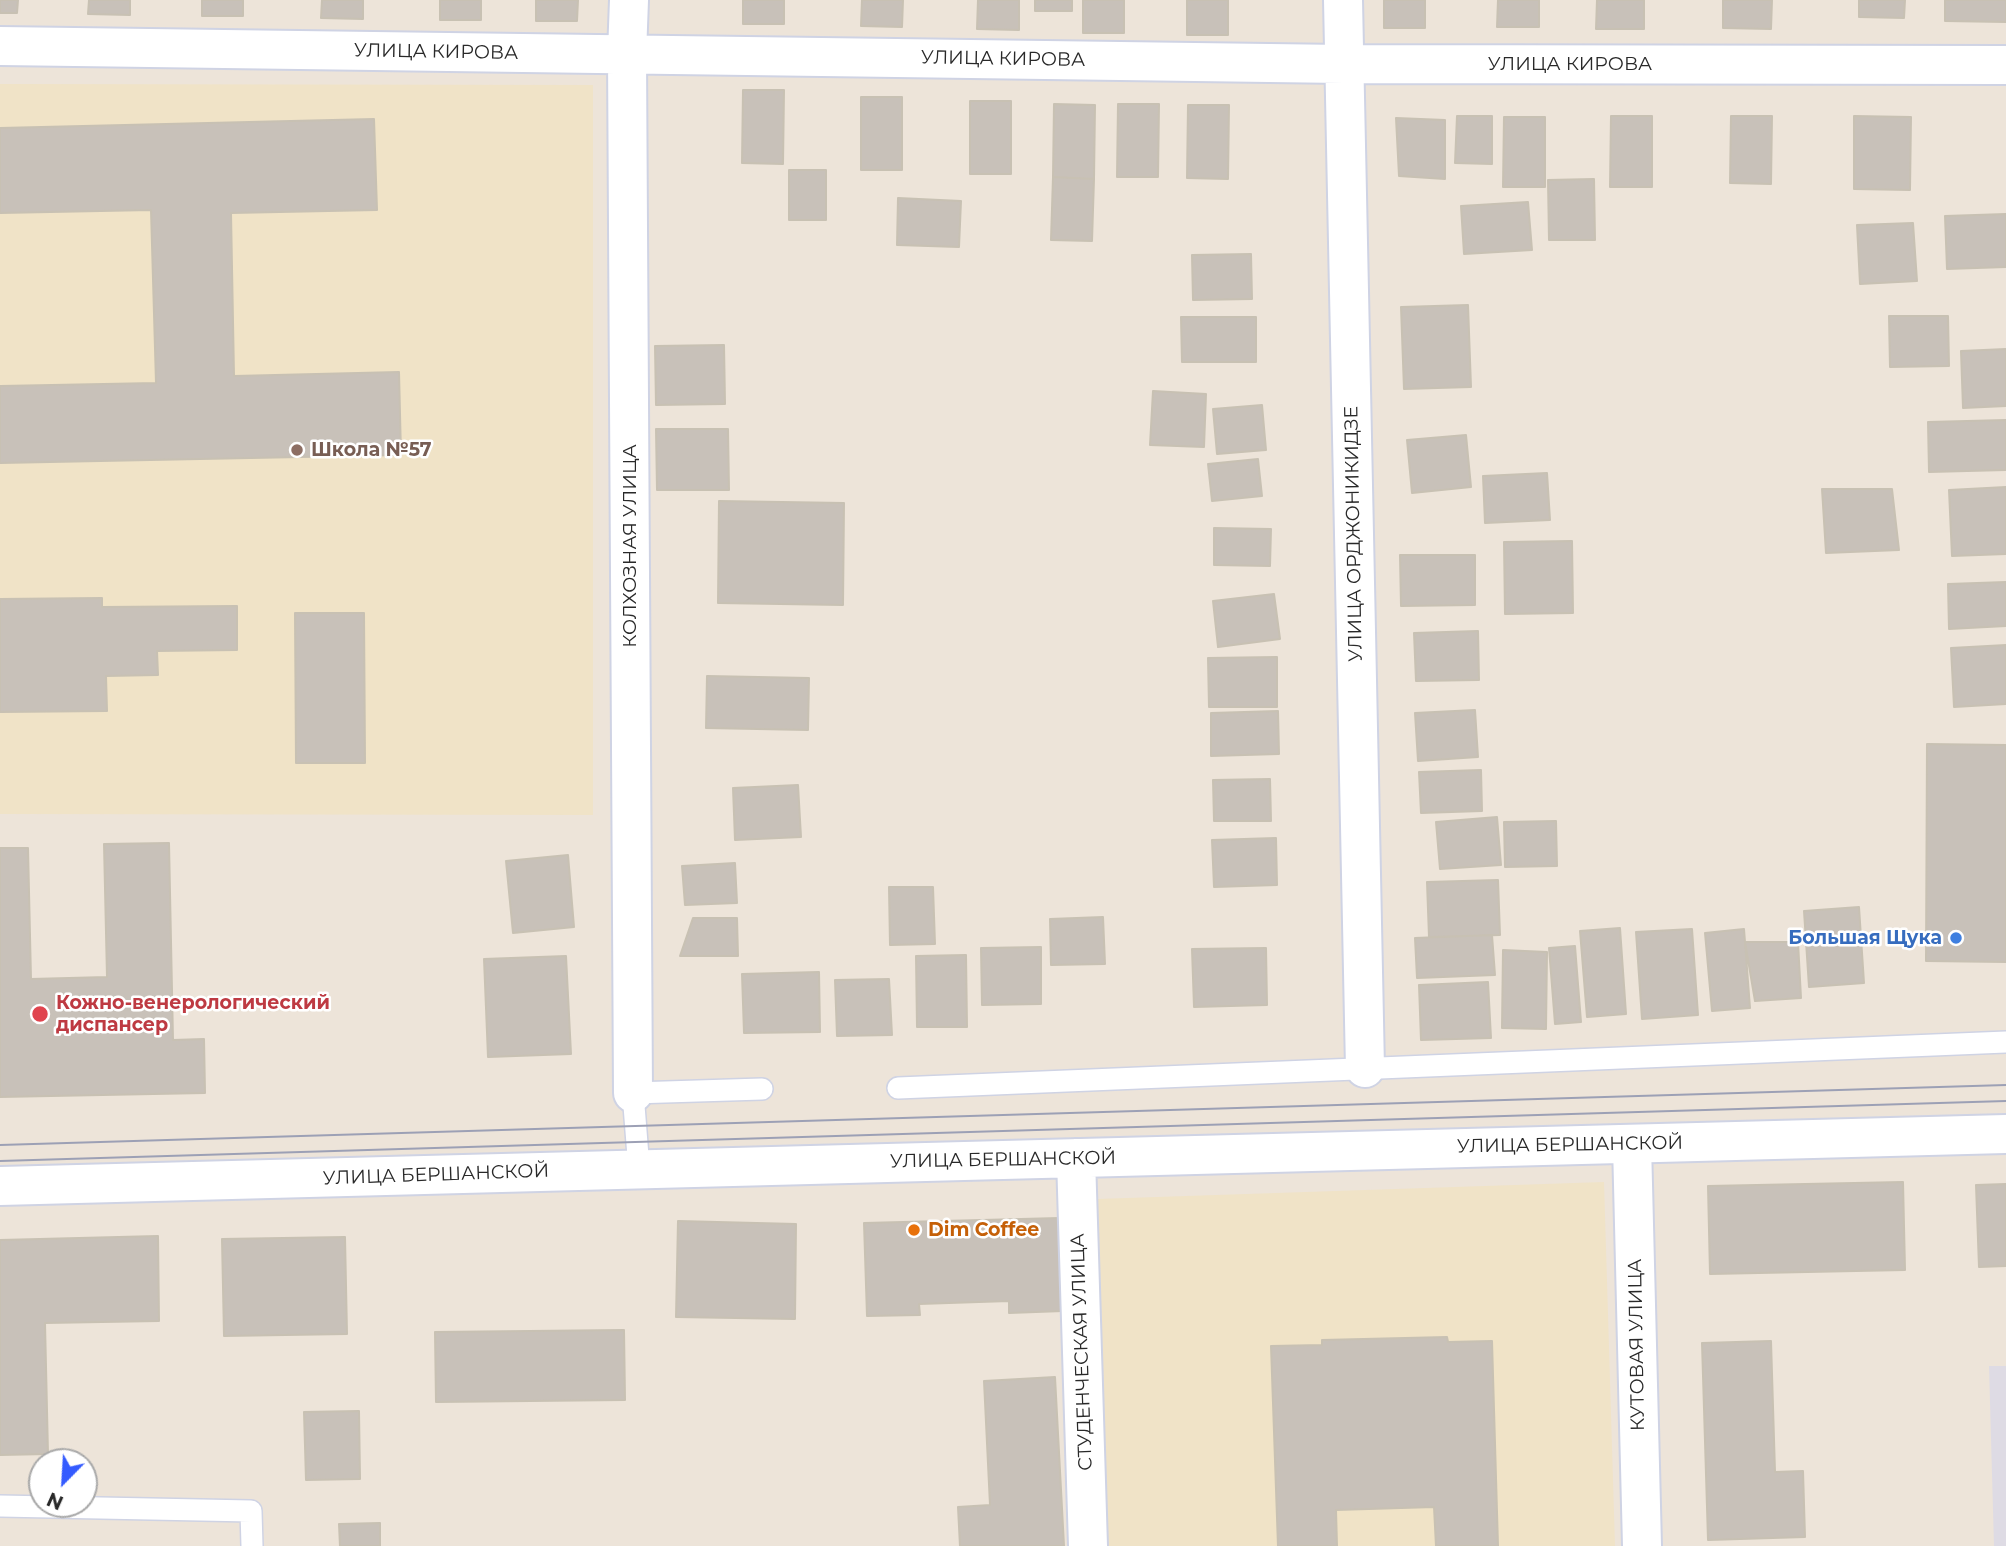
<!DOCTYPE html>
<html>
<head>
<meta charset="utf-8">
<style>
	body { margin:0 }
	#map { position:relative; width:2006px; height:1546px; overflow:hidden; background:#ede4d9; font-family:Montserrat,sans-serif }
	canvas { display:block }
	.north { position:absolute; left:28px; top:1448px; width:70px; height:70px; box-sizing:border-box; background:#fff; border:2px solid #a9a9a9; border-radius:50%; rotate:204deg; font-size:19px; font-weight:700; line-height:28px; text-align:center; color:#292929 }
	.north::after { content:''; display:block; margin:auto; width:24px; height:32px; background:#345bff; clip-path:polygon(50% 0,100% 100%,50% 72%,0 100%) }
</style>
</head>
<body>
<div id="map">
<canvas width="2006" height="1546"></canvas>
<div class="north">N</div>
</div>
<script>
const context = document.querySelector('canvas').getContext('2d');
context.lineJoin = 'round';
function fill(path, color) { context.fillStyle = color; context.fill(path, 'evenodd'); }
function stroke(path, color, width, dash) { context.strokeStyle = color; context.lineWidth = width; context.lineCap = dash ? 'butt' : 'round'; context.setLineDash(dash || []); context.stroke(path); }
function drawText(font, color, halo, rows, align = 'center') {
  context.font = font + ' Montserrat,sans-serif'; context.lineWidth = 5; context.setLineDash([]); context.textBaseline = 'middle'; context.strokeStyle = halo; context.fillStyle = color; for (const [text, x, y, turn = 0] of rows) {
    context.save(); context.translate(x, y); context.rotate((+turn || 0) * Math.PI / 180); context.textAlign = isNaN(turn) ? turn : align; if (halo) context.strokeText(text, 0, 0); context.fillText(text, 0, 0); context.restore();
  }
}
const industrial = new Path2D(`
	M1989,1366H2006V1546H1994Z`);
const education = new Path2D(`
	M0,84L593,85V815L0,814Z
	M1604,1182L1615,1546H1107L1097,1199Z`);
const building = new Path2D(`
	M0,0H18L17,13H0Z
	M89,0H130V15L88,14Z
	M202,0H243V16H202Z
	M322,0H363V19L321,18Z
	M440,0H481V20H440Z
	M536,0H578L577,21H536Z
	M743,0H784V24H743Z
	M862,0H903L902,27L861,26Z
	M978,0H1019V30L977,29Z
	M1035,0H1072V11H1035Z
	M1083,0H1124V33H1083Z
	M1187,0H1228V35H1187Z
	M1384,0H1425V28H1384Z
	M1498,0H1539V27H1497Z
	M1597,0H1644V29H1596Z
	M1723,0H1772L1771,29L1723,28Z
	M1859,0H1905L1904,18L1859,17Z
	M1945,0H2006V22L1945,21Z
	M743,90H784L783,164L742,163Z
	M861,97H902V170H861Z
	M970,101H1011V174H970Z
	M1054,104L1095,105L1094,179L1053,177Z
	M1118,104H1159L1158,177H1117Z
	M1188,105H1229L1228,179L1187,178Z
	M1457,116H1492V164L1455,163Z
	M1611,116H1652V187H1610Z
	M1731,116H1772L1771,184L1730,183Z
	M1854,116L1911,117L1910,190L1854,189Z
	M1504,117H1545V187H1503Z
	M1396,118L1445,120V179L1399,176Z
	M374,119L377,210L231,213L234,376L399,372L401,455L0,463V386L156,383L151,210L0,213V128Z
	M789,170H826V220H789Z
	M1053,177L1094,179L1092,241L1051,240Z
	M1594,179L1595,240H1549L1548,180Z
	M898,198L961,201L959,247L897,245Z
	M1528,202L1532,250L1464,254L1461,206Z
	M2006,214V267L1947,269L1945,216Z
	M1913,223L1917,281L1860,284L1857,225Z
	M1251,254L1252,299L1193,300L1192,255Z
	M1468,305L1471,387L1404,389L1401,307Z
	M1889,316H1948L1949,366L1890,367Z
	M1181,317H1256V362H1182Z
	M724,345L725,404L656,405L655,346Z
	M2006,349V406L1963,408L1961,351Z
	M1153,391L1206,394L1204,447L1150,445Z
	M1262,405L1266,450L1217,454L1213,409Z
	M2006,420V470L1929,472L1928,422Z
	M656,429H728L729,490H657Z
	M1466,435L1471,487L1412,493L1407,440Z
	M1258,459L1262,496L1212,501L1208,464Z
	M1547,473L1550,520L1485,523L1483,476Z
	M2006,487V554L1952,556L1949,490Z
	M1822,489H1892L1899,550L1826,553Z
	M719,501L844,503L843,605L718,603Z
	M1214,528L1271,529L1270,566L1214,565Z
	M1572,541L1573,613L1505,614L1504,542Z
	M1400,555H1475V605L1401,606Z
	M2006,582V626L1949,629L1948,584Z
	M1274,594L1280,639L1218,647L1213,601Z
	M102,598V607L237,606V650L157,651L158,675L106,676L107,711L0,712V599Z
	M295,613H364L365,763H296Z
	M1478,631L1479,680L1416,681L1414,633Z
	M2006,645V704L1954,707L1951,648Z
	M1277,657V707H1209L1208,658Z
	M707,676L809,678L808,730L706,728Z
	M1475,710L1478,757L1418,761L1415,713Z
	M1278,711L1279,754L1211,756V713Z
	M1927,744L2006,745V962L1926,961Z
	M1481,770L1482,811L1421,813L1419,772Z
	M1270,779L1271,821H1214L1213,780Z
	M798,785L801,837L735,840L733,788Z
	M1497,817L1501,865L1440,869L1436,822Z
	M1556,821L1557,866L1505,867L1504,822Z
	M1276,838L1277,885L1214,887L1212,840Z
	M169,843L173,1040L204,1039L205,1093L0,1097V848H28L31,979L107,977L104,844Z
	M568,855L574,927L513,933L506,861Z
	M735,863L737,903L685,905L682,866Z
	M1498,880L1500,935L1429,937L1427,882Z
	M889,887H933L935,944L890,945Z
	M1859,907L1864,983L1809,987L1804,911Z
	M1103,917L1105,964L1051,965L1050,919Z
	M693,918H737L738,956H680Z
	M1620,928L1626,1014L1587,1017L1580,931Z
	M1692,929L1698,1015L1642,1019L1636,932Z
	M1744,929L1750,1008L1712,1011L1705,933Z
	M1492,935L1495,975L1417,978L1415,938Z
	M1745,942H1798L1801,998L1755,1001Z
	M1575,946L1581,1022L1555,1024L1549,948Z
	M1041,947V1004L982,1005L981,948Z
	M1266,948L1267,1005L1194,1007L1192,949Z
	M1503,950L1547,952L1546,1029L1502,1028Z
	M966,955L967,1027H917L916,956Z
	M566,956L571,1054L488,1057L484,959Z
	M819,972L820,1032L744,1033L742,974Z
	M889,979L892,1035L837,1036L835,980Z
	M1488,982L1491,1038L1421,1040L1419,985Z
	M1903,1182L1905,1270L1710,1274L1708,1186Z
	M2006,1184V1266L1979,1267L1976,1185Z
	M1060,1218L1063,1311L1009,1313V1301L919,1304L920,1315L867,1316L864,1223Z
	M678,1221L796,1224L795,1319L676,1317Z
	M158,1236L159,1321L45,1323L48,1454L0,1455V1240Z
	M345,1237L347,1334L224,1336L222,1239Z
	M624,1330L625,1400L436,1402L435,1332Z
	M1447,1337L1448,1342L1492,1341L1498,1546H1436L1434,1507L1336,1510L1337,1546H1278L1271,1346L1322,1345V1340Z
	M1771,1341L1775,1472L1803,1471L1805,1537L1708,1540L1702,1343Z
	M1055,1377L1064,1546H960L958,1507L990,1505L984,1381Z
	M359,1411L360,1479L306,1480L304,1412Z
	M380,1523V1546H340L339,1524Z`);
const service = new Path2D(`
	M898,1088L2006,1042
	M639,1169L633,1093L762,1089
	M0,1506L251,1511L252,1546`);
const minor = new Path2D(`
	M629,0L627,54L633,1093
	M1343,0L1365,1068
	M0,46L1344,64L2006,65
	M1632,1144L1642,1546
	M1076,1158L1088,1546
	M0,1186L2006,1134`);
const tram = new Path2D(`
	M0,1145L2006,1085
	M0,1161L2006,1101`);
const markers = [
	[297,450,7,"#8d6e63"],
	[1956,938,7,"#3f7fe0"],
	[40,1014,9,"#e0444e"],
	[914,1230,7,"#e8710a"]
];
const streetNames = [
	["УЛИЦА КИРОВА",436,52,1],
	["УЛИЦА КИРОВА",1003,59,1],
	["УЛИЦА КИРОВА",1570,64],
	["УЛИЦА ОРДЖОНИКИДЗЕ",1354,534,-91],
	["КОЛХОЗНАЯ УЛИЦА",630,546,-90],
	["УЛИЦА БЕРШАНСКОЙ",1570,1145,-1],
	["УЛИЦА БЕРШАНСКОЙ",1003,1160,-1],
	["УЛИЦА БЕРШАНСКОЙ",436,1175,-2],
	["КУТОВАЯ УЛИЦА",1637,1345,-91],
	["СТУДЕНЧЕСКАЯ УЛИЦА",1082,1352,-92]
];
const educationNames = [
	["Школа №57",311,450]
];
const shopNames = [
	["Большая Щука",1942,938]
];
const healthNames = [
	["Кожно-венерологический",56,1003],
	["диспансер",56,1025]
];
const foodNames = [
	["Dim Coffee",928,1230]
];
fill(industrial, '#dedbe4');
fill(education, '#f0e3c7');
fill(building, '#c8c1b9');
stroke(building, '#c8c1b3', 2);
stroke(service, '#cfd3e4', 24);
stroke(minor, '#cfd3e4', 42);
stroke(service, '#fff', 21);
stroke(minor, '#fff', 38);
stroke(tram, '#9ca0b5', 2);
for (const [x, y, r, color] of markers) { const dot = new Path2D(); dot.arc(x, y, r, 0, 2 * Math.PI); context.fillStyle = color; context.fill(dot); stroke(dot, '#fff', 2.5); }
drawText('19px', '#292929', '#fff', streetNames);
drawText('bold 19px', '#785e54', '#fff', educationNames, 'left');
drawText('bold 19px', '#366cbe', '#fff', shopNames, 'right');
drawText('bold 19px', '#be3a42', '#fff', healthNames, 'left');
drawText('bold 19px', '#c56008', '#fff', foodNames, 'left');
</script>
</body>
</html>
